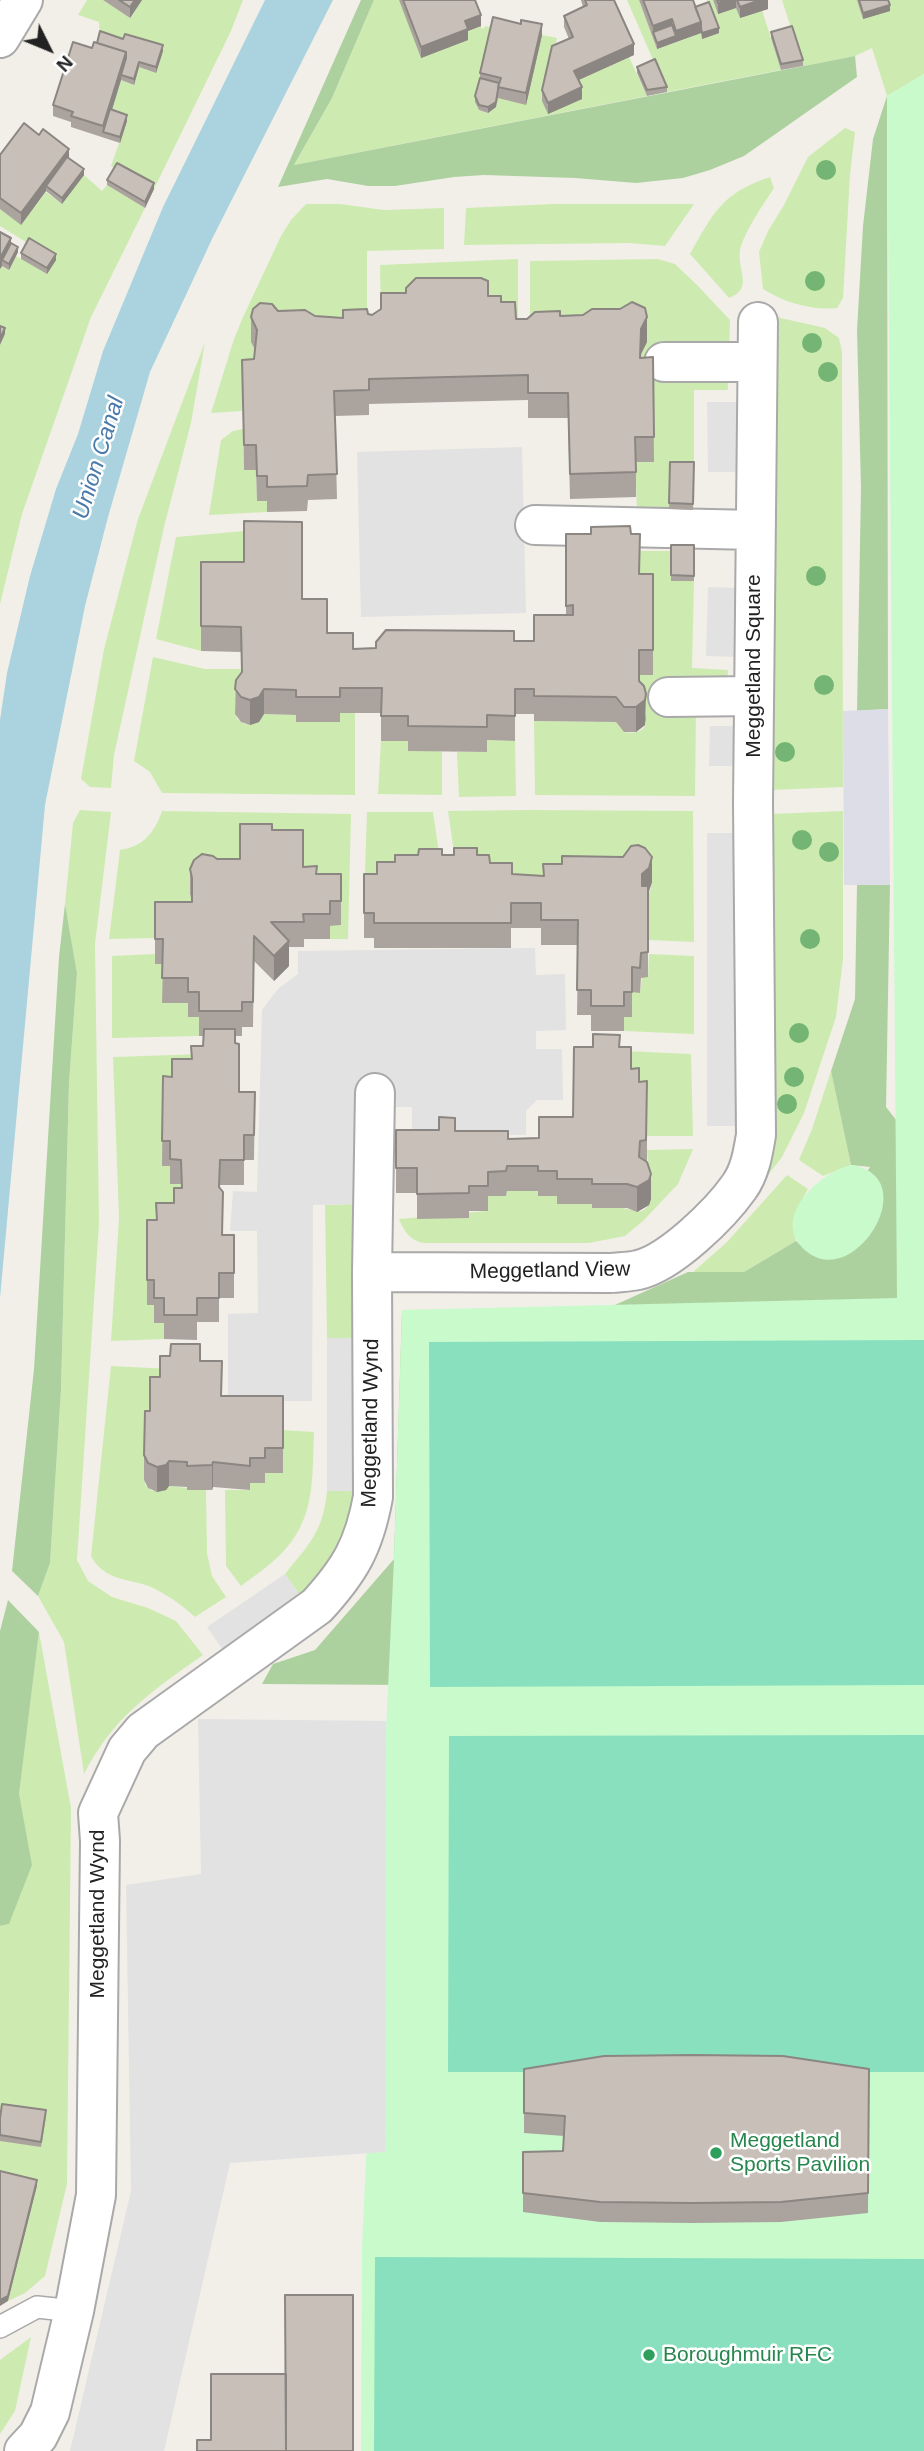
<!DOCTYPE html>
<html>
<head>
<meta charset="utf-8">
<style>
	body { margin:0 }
	#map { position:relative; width:924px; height:2451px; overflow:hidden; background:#f2efe9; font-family:Helvetica,sans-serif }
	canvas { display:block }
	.north { position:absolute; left:14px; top:14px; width:70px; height:70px; -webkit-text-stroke:5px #fff; paint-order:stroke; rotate:133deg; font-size:19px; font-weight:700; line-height:28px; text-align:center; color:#222 }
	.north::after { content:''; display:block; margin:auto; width:24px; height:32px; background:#222; clip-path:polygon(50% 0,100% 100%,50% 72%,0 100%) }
</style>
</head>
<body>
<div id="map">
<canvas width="924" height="2451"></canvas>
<div class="north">N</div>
</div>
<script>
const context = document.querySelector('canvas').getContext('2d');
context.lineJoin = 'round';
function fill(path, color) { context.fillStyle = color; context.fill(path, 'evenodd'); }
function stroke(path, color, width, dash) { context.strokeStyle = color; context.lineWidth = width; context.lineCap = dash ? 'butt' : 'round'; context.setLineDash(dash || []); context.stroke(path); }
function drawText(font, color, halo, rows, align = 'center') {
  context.font = font + ' Helvetica,sans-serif'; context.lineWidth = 5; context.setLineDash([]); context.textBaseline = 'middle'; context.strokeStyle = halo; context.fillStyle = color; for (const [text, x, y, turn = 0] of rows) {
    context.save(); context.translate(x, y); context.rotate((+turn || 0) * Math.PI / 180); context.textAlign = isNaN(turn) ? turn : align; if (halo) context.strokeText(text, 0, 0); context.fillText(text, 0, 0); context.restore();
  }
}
const grass = new Path2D(`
	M87,0H103L130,18L142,0H243L231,31L154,189L111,166L127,121L110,115L121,80L134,85L139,67L156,73L100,37L99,22L78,15Z
	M374,0H399L465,32L481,26L482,29L486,26L493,28L475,102L479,110L488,113L496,107L498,98L542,35L557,38L542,101L574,82L629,57L647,96L294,165L332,98Z
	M627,0H639L657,49L701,33H718L707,0H713L718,14L736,8L740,18L762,10L781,70L667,92Z
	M782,0H924V74L887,96L872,48L855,56L803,66Z
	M845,128L855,132L850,175L843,298L837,308C812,311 783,302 763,289L759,252L768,231L784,205L808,157Z
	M84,175L102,191L107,185L145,208L91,317L22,514L0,604V345L5,334L0,331V269L2,266L9,270L16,256L47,274L55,260L0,226V209L21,224L46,192L62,204Z
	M770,177L774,188C765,202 742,235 740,251C737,271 754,288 729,298L690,254C713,213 722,193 770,177Z
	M306,204H340L384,210L444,208V249L367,251V334L251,342L257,355L242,385V411L211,413L234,339L243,317L281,236L291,220Z
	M553,204H694L665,246L629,243L464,245L466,208Z
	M518,259V320L381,318L380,265Z
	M658,259L675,264L697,285L730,320C730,343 727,366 728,390H694V468H670L669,509H637L635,462H654L640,383L641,354L647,342L530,321V261Z
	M772,316L825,328L839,338L842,352L843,787L771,790Z
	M205,342L191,423L164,527L114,755L111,788L90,787L81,779L104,649L138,519Z
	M243,429L244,470H256L257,501H267V512L209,515L221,440L233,431Z
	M245,531L244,587H203L201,651L156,639L176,537Z
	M630,551H671V581H694L692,668L728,670L727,685L655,684L656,711H696L695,796L535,795L534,721L616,722L624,732C633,734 647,732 646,720C645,714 640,709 639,704C638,694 639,684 639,675L653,674V599H639Z
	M153,657L205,669H241L242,697L235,710L237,719L245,724L259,722L264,714L296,715V722H339L340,713H355V795L162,793L150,772L134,761Z
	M487,740L515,741L516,796L459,797L457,752H487Z
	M381,741H408L442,752V795L378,794Z
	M80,810L111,812L95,944L99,1224L77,1560L88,1581L112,1597L148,1608L176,1621L203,1655C152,1691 113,1717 84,1774L64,1642L38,1596L50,1563L61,1390L69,1083L77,973L65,904L73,823Z
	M529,810L693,811L694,942L648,940L647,896L651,889L650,879L623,882L457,873L448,811Z
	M162,811L351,814L348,939H330V926L341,925L240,884L190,893L192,903L156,927L155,938L109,939L120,850C143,847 155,832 162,811Z
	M843,811V959L836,1017L804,1113L782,1157L758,1188L771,814Z
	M367,812H433L442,873L364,899Z
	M155,954V964H163V1003H188L199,1017V1036L112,1038V956Z
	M649,954L694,956V1034L624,1031V1017H632V992H640L642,977H648Z
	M625,1051L691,1054L693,1136H647V1106H639Z
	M204,1054L162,1165L170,1166V1184H181V1197L147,1245V1305H154V1323H164V1339L111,1341L119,1218L113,1057Z
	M831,1071L851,1165L823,1176L799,1160L812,1129Z
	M693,1149L678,1184L643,1221L625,1236L589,1243H424C411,1241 404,1232 399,1219L487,1211L488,1196H506L507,1191H538L592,1204V1208C602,1208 613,1207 623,1208C636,1210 645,1218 651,1198L647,1150Z
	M787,1175L808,1189C798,1207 791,1220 796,1241L744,1272L692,1273L727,1242Z
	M358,1204V1338H327L325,1205Z
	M111,1366L171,1369L150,1435L144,1475L145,1485L152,1491H162L169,1486L206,1490L207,1553L212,1576L226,1597L195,1617C182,1605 169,1596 153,1588C129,1577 106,1583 91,1556Z
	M282,1430L314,1432C312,1479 316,1519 280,1555C268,1567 254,1576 241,1586L226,1566L225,1490H250V1483H264L265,1473H283Z
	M327,1491H358L346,1542L303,1600L285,1574C309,1544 323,1532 327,1491Z
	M39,1632L71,1808L67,2184L45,2276L25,2293L8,2301L37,2186L0,2176V1926L9,1924L18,1798Z
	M31,2337L15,2411L0,2434V2360Z`);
const forest = new Path2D(`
	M361,0H374L332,98L294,165L855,56L857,77L744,156L710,170L683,178L636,183L575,178L484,175L454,177L395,186H368L327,179L278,187Z
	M887,96L888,709L857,711L861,488L857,330L863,226L873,139Z
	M857,885H890L886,1107L908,1135L924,1329L405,1685L262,1684L273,1664L315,1650L394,1559L402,1310L606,1309L688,1272H744L796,1241L812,1255L870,1167L851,1165L831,1071L855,999Z
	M65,904L77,973L69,1083L61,1390L50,1563L38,1596L12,1571L34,1369L59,957Z
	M8,1600L39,1632L19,1794L32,1865L9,1924L0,1926V1631Z`);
const park = new Path2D(`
	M924,74V2451H361L362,2247L394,1559L402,1310L897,1298L887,96Z
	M851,1165C924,1176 858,1286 810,1254C766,1223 816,1174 851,1165Z`);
const pitch = new Path2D(`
	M924,1340V1685L430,1687L429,1342Z
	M924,1735V2072H448L449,1736Z
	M375,2257L924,2259V2451H374Z`);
const parking = new Path2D(`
	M707,402H739V472H708Z
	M522,447L526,613L361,617L357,452Z
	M708,587L740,588L738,657L706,656Z
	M710,726H739V766H709Z
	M707,833H741L740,1126H707Z
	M535,948L536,975L565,974L566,1030L536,1031V1049H562L563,1100H537L526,1111V1135H412V1107H360L358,1204L313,1205L312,1401H228V1314L258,1313L257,1231H230L233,1191L257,1192L262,1010L278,989L298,974V951Z
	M327,1338H358V1491H327Z
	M285,1574L303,1600L225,1653L207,1627Z
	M198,1719L386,1721L385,2152L230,2163L164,2451H70L131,2191L126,1885L201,1874Z`);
const plaza = new Path2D(`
	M888,709L890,885H844L843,711Z`);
const water = new Path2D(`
	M265,0H333L213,237L150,372L108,517L85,606L45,805L0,1298V720L7,673L30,576L56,489L78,434L103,351L163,207Z`);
const service = new Path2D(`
	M0,2327L37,2307L74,2311`);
const minor = new Path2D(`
	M0,38L23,0
	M664,362H757
	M535,525L755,530
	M668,697L754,696
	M375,1093L372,1272L611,1273C620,1272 630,1272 638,1270C670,1263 720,1214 739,1187C750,1172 753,1153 756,1135L753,802L758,322
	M24,2451L38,2436L50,2412L74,2311L96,2195L100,1841L98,1813L127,1750L143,1731L317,1606C350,1570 364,1546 373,1497L372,1272`);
const trees = [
	[826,170],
	[815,281],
	[812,343],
	[828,372],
	[816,576],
	[824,685],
	[785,752],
	[802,840],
	[829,852],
	[810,939],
	[799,1033],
	[794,1077],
	[787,1104]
];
const wall = new Path2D(`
	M103,0H142L130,18Z
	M399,0H475L481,26L468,31V40L421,58Z
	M581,0H614L634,55L579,80L582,99L548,114L542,101V90L569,39L564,27V16L583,7Z
	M639,0H693L695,7L719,33L702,39L701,33L657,49Z
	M713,0H768V9L740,18L736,8L718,14Z
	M857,0H888L890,11L863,19Z
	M771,32L803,60V66L781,70L771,38Z
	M542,35L526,105L498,98L496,107L488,113L479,110L475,102V96L480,78V73Z
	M92,48L163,51L156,73L139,67L134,85L121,80L112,110L127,121L120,143L71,127V122L53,116V105Z
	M637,67L667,87V92L647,96L637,73Z
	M0,155L69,158L84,175L62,204L46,191L21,225L0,209Z
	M107,180L154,189L145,208L107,185Z
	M0,232L11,243L18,252L9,270L2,266L0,269Z
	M21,253L56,260L47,274L21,259Z
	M488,296L501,302L516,319L560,316L647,342L641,354V358L653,357L654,462H636V497L570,499L568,418H528V400L369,404V415L335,416L337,499L308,500L307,511L267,512V501H257L256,470H244L242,360L254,359L255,350L251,342V317L278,311L315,316L343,318L372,315Z
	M670,462H694L693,510L669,509Z
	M566,534H631L640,574H653V675H639V681L646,719L645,725L636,732H624L616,722L534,721V714H515V741L487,740V752L408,751V741H381V713H340V722H296V715L264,714L259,722L250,725L241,722L235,714L236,680L241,673V652L201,651V562H244L302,599L327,633L353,649L534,641L566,615Z
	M671,545H694V581H671Z
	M272,830L303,867L317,874H341V925L330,926V939H304V947H289V966L274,981L254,961L253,1027H242V1036H235L239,1092H255L254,1160H244V1185H220L222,1235H234V1298H219V1322H197V1340L164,1339V1323H154V1305H147V1220H156L174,1203L182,1188L181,1184H170V1166H162L163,1076L172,1077L191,1059L203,1046L204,1036H199V1017H188V1003H162L163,964H155V902H192L190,894V869L217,859H240Z
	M442,855H477L512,874L652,882L648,894V977L641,978L640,993L632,992V1017H624V1031H591V1015H577L578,945H541V928H511V948H374V938H364V874H377Z
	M620,1047L639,1082L647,1081V1161L651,1199L649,1205L637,1212L627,1208H592V1204H557V1196H538V1191H507L506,1196H488V1211H469V1218L417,1219V1193H396V1130L455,1131L508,1139L539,1138L573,1117Z
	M200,1361L222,1396H283V1473H265V1483H250V1490L213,1487L212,1490H187V1487L169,1486L166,1490L157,1492L148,1488L144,1480V1455L150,1411Z
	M524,2069H869L868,2213L781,2222L692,2223L600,2222L523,2212V2152L563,2151L564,2136L524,2133Z
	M46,2116L41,2147L0,2141V2118Z`);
const shadedWall = new Path2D(`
	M135,0H142L130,18V7Z
	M727,0H736V8L718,14V3Z
	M760,0H768V9L740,18V7Z
	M890,5V11L863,19V13Z
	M481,15V26L468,31V40L421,58V47L465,21Z
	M672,19V31L653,32V38V26Z
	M701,22V33L676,42V31Z
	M542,24V35L526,105V93Z
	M719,28V33L702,39V33Z
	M676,36V42L657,49V43Z
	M634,44V55L574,82V71Z
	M163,45V51L156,73V67Z
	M126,52V64L121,75V80L105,132H103V137V126Z
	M139,62V67L134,85V79Z
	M582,87V99L548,114V103Z
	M498,92L496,107L488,113V107Z
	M127,115V121L120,143V137Z
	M69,149V160L46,186V191L21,225V213Z
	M84,169V175L62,204V198Z
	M154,183V189L145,208V202Z
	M11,238V249L2,260V266L0,269V258Z
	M18,247V252L9,270V264Z
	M56,254V260L47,274V268Z
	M647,317V342L641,354L640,383L641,329Z
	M5,328V334L0,345V339Z
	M264,689V714L259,722L250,725V700Z
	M646,694L645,725L636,732V707Z
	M652,857V882L648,894V977V952L642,899V874Z
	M289,941V966L274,981V956Z
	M651,1174V1199L649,1205L637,1212V1187Z
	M169,1461V1486L166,1490L157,1492V1467Z
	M213,1462V1487L212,1490V1465Z
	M37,2180V2186L8,2301L0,2306V2300Z`);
const building = new Path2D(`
	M119,0H135L130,7Z
	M403,0H475L481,15L465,21L468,29L421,47Z
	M585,0H614L634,44L574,71L582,87L548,103L542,90L552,46L573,37L564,16L587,5Z
	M643,0H693L701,22L676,31L672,19L653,26Z
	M717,0H727L718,3Z
	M737,0H760L740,7Z
	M859,0H888L890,5L863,13Z
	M709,2L719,28L702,33L701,28V22L695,7Z
	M493,17L521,24V20L542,24L526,93L498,87L501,78L480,73Z
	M672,25L676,36L657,43L653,32Z
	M792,26L803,60L781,64L771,32Z
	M100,31L123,39L125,34L163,45L156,67L139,62L134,79L121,75L126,58V52L97,43Z
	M73,42L92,48L94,42L126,52L103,126L71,116L73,112L53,105Z
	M655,59L667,87L647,90L637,67Z
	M480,78L499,83L496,102L488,107L479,105L475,96Z
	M110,109L127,115L120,137L103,132Z
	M24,123L39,135L43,129L69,149L21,213L0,198V155Z
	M67,157L84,169L62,198L46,186Z
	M117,163L154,183L145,202L107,180Z
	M0,232L11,238L0,258Z
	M29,238L56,254L47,268L21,253Z
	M11,243L18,247L9,264L2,260Z
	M416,278H481L488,281V296H501V302H515L516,319H527L535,312L560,311V316L583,315L592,309H620L632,302L645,308L647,317L641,329L640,358L653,357L654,437H635L636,472L570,474L568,393H528V375L369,379V390L334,391L337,474L308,475L307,486L267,487V476H257L256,445H244L242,360L254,359L257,330L251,317L253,309L260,303L272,304L278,311L305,310L315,316L343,318V310L367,309L368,314L372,315L381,309V293H406V288Z
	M0,326L5,328L0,339Z
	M670,462H694L693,504L669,503Z
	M244,521L302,522V599H327V633H353V649L376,648V642L386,630L514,631V641H534V615H573V605L566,606V534H591V527L630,526L631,534H640L639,574H653V650H639V681L644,686L646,694L645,700L636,707H624L616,697L534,696V689H515V716L487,715V727L408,726V716H381L382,688H340V697H296V690L264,689L259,697L250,700L241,697L235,689L236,680L242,672L241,627L201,626V562H244Z
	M671,545H694V576L671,575Z
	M240,824H272V830H303V867L317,866L316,874H341V901H330V914H303L304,922H271L289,941L274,956L254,936L253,1002H242V1011H199V992H188V978H162L163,939H155V902H192V878L190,869L194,860L202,854L213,856L217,859H240Z
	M638,845L645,848L652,857L649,868L642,874V886H648V952L641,953L640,968L632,967V992H624V1006H591V990H577L578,920H541V903H511V923H374V913H364V874H377V862H395V855H418L419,849H442V855H454V848H477V855H489L490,863H512V874L544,876L543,864H562V856L623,857L631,846Z
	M204,1029H235V1043L239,1044V1092H255L254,1135H244V1160H220L219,1187L223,1192L222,1235H234V1273H219V1298H197V1315H164V1298H154V1280H147V1220H157L156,1203H174V1188H182L181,1160L170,1159V1141H162L163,1076L172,1077V1059H192L191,1046H203Z
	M593,1034L620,1035L619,1047H631V1069L639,1068V1082L647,1081L646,1140L640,1141L639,1157L647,1162L651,1174L649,1180L637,1187L627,1184H592V1179H557V1171H538V1166H507L506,1171L488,1172V1186H469V1193L417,1194V1168H396V1130H439V1117L455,1118V1131H508V1139L539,1138V1117H573L574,1047H593Z
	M171,1344H200V1361H222L221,1396H283V1448H265V1458H250V1466L213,1462L212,1465L187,1466V1462L169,1461L166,1465L157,1467L148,1463L144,1455L145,1411H150V1377H160V1356H170Z
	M694,2055L783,2056L869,2069L868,2193L781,2202L692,2203L600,2202L523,2193V2152L563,2151L565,2116L524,2113V2069L604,2056Z
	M2,2104L46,2110L41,2142L0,2135V2118Z
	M0,2171L37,2180L8,2296L0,2300Z
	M285,2295H353V2451H286Z
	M211,2374H286V2451H197V2440H211Z`);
const markers = [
	[716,2153,7,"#2e9e5b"],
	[649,2355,7,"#2e9e5b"]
];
const streetNames = [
	["Meggetland Square",754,666,-90],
	["Meggetland View",550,1271,-1],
	["Meggetland Wynd",371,1423,-89],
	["Meggetland Wynd",98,1914,-90]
];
const leisureNames = [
	["Meggetland",730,2141],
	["Sports Pavilion",730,2165],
	["Boroughmuir RFC",663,2355]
];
const waterNames = [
	["Union Canal",99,458,-73]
];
fill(grass, '#cdebb0');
fill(forest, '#add19e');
fill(park, '#c8facc');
fill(pitch, '#88e0be');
fill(parking, '#e2e2e2');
fill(plaza, '#dddde8');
fill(water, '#aad3df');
stroke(service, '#a9a9a9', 24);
stroke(minor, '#a9a9a9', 42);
stroke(service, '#fff', 21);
stroke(minor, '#fff', 38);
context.fillStyle = '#74b475';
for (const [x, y] of trees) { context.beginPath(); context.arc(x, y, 10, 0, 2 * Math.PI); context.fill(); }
fill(wall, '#aba49e');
fill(shadedWall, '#8b8681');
fill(building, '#c7bfb8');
stroke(building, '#8b8681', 2);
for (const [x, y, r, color] of markers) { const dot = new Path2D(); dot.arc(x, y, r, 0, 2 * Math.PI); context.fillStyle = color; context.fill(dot); stroke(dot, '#fff', 2.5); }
drawText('21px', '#222', '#fff', streetNames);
drawText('21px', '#27864d', '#fff', leisureNames, 'left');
drawText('italic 23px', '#4a7aab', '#fff', waterNames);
</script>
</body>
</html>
